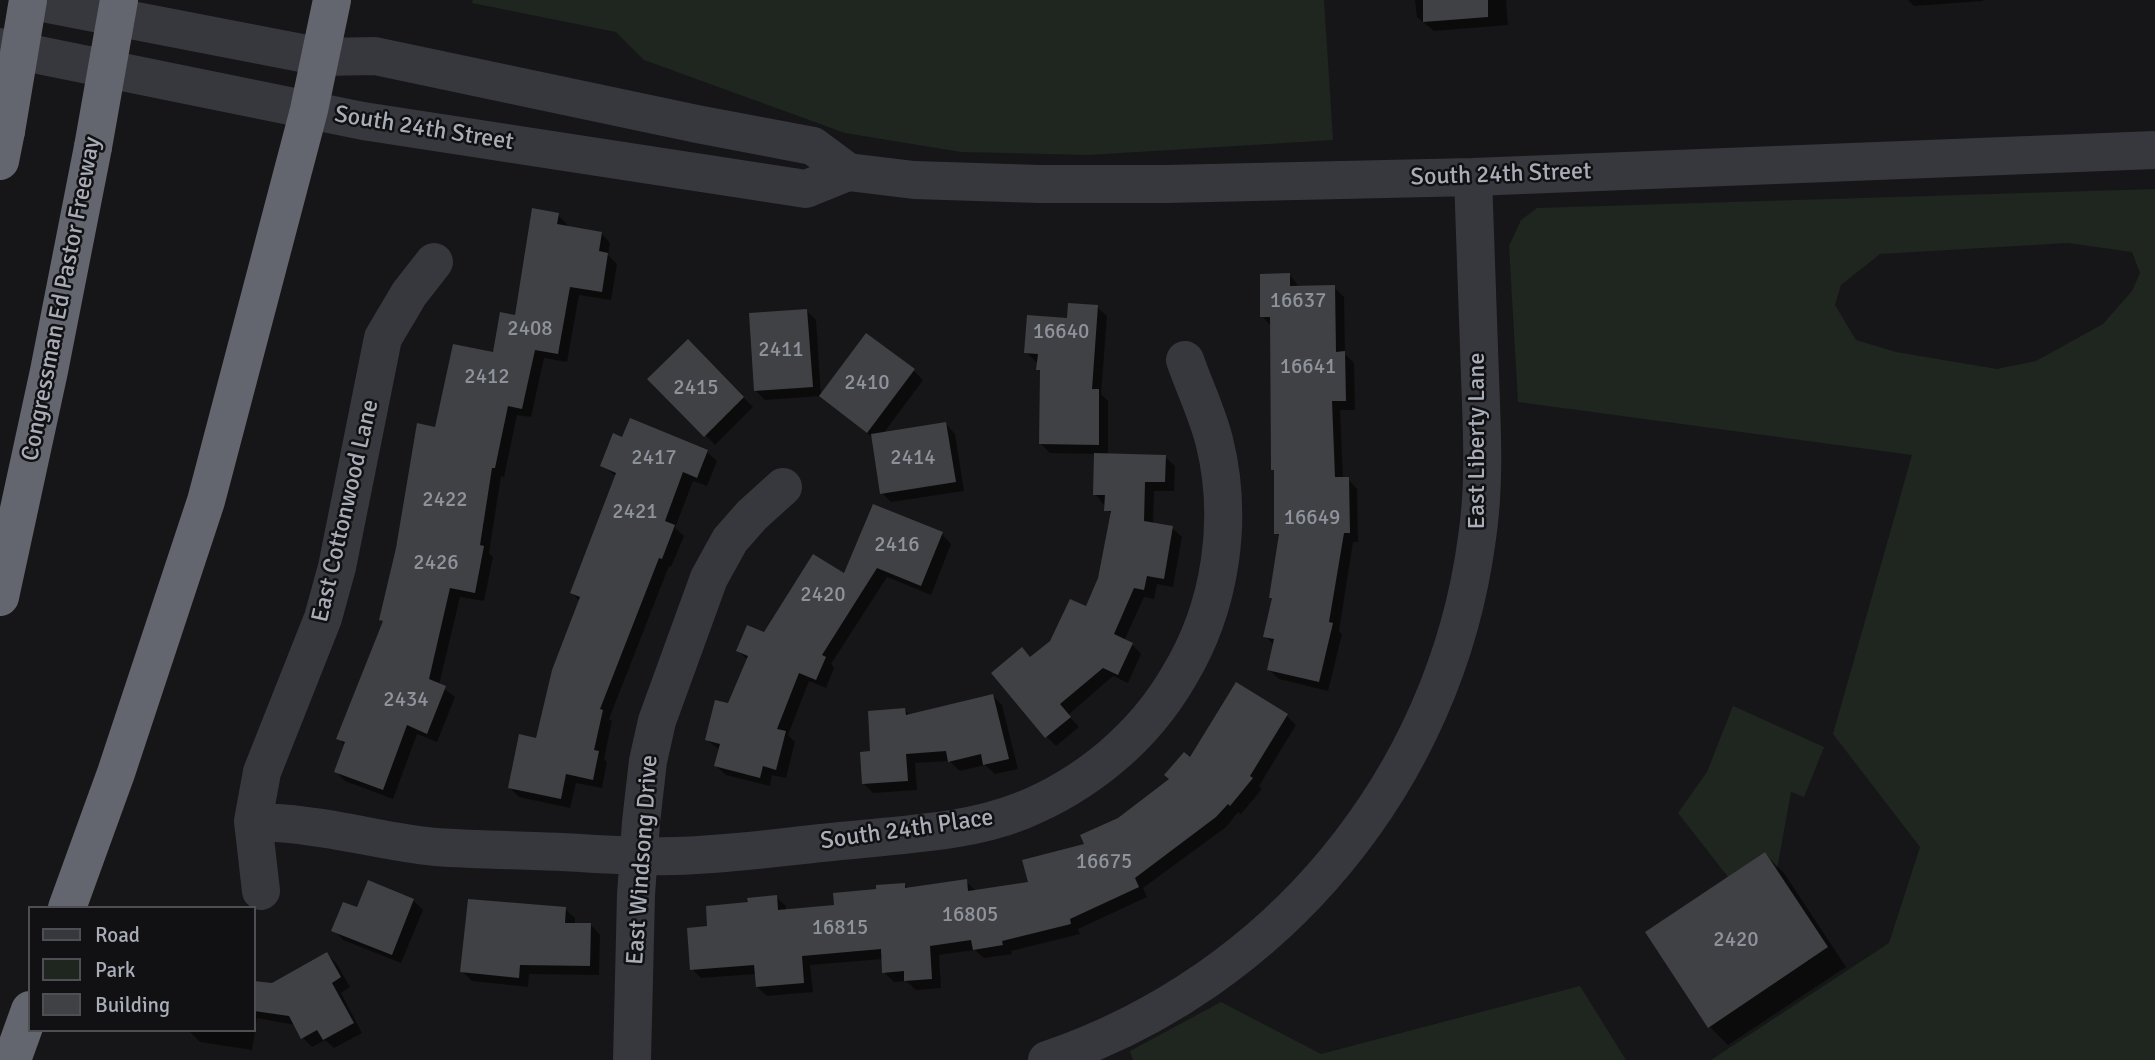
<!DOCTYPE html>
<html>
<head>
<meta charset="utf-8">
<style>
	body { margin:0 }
	#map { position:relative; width:2155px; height:1060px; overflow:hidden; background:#161618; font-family:Signika,sans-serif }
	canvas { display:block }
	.legend { position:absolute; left:28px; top:906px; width:228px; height:126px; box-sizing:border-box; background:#111113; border:2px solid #4d4f55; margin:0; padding:9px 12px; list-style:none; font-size:21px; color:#a8adb8 }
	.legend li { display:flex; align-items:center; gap:14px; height:35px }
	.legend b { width:35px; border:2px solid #4d4f55 }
</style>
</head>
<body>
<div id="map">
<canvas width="2155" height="1060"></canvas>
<ul class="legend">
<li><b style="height:9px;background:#37383d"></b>Road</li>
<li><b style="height:19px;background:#1e261f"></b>Park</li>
<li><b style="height:19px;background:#404145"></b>Building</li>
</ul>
</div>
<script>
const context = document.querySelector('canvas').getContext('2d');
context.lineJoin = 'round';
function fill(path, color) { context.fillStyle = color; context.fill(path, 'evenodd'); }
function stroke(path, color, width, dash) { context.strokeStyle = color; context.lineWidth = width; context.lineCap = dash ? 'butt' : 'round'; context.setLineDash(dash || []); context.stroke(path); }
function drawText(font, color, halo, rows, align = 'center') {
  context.font = font + ' Signika,sans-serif'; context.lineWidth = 5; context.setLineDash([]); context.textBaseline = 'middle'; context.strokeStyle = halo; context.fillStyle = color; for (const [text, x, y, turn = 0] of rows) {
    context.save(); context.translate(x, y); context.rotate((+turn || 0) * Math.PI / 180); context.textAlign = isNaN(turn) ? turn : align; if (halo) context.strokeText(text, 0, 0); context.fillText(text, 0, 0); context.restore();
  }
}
const green = new Path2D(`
	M473,0H1324L1333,140L1089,155L961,152L845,133L644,60L616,32L472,3Z
	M2155,189V1060H1711L1889,943L1920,847L1833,734L1912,455L1518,402L1509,246L1521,220L1537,208ZM2068,243L2132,252L2140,273L2132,291L2103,324L2036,361L1997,369L1896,352L1856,340L1835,305L1841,285L1880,254Z
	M1733,706L1824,747L1804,797L1791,792L1777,869L1765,852L1728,877L1678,813L1707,772Z
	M1580,986L1626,1060H1133L1130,1051L1221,1002L1321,1054Z`);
const shadow = new Path2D(`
	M1415,0H1506L1508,25L1434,31L1417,17Z
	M1908,0H1983V1L1914,6Z
	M558,215L567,224V228L601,233L610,243L608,255L617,264L611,300L579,295L567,362L544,358L531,417L517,415L504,477L501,476L489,553L493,557L484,601L460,597L439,685L455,697L437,742L417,734L393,799L345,781L336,772L346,746L338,738L384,622L381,619L436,429L494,354L516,317Z
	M1290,275L1299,287H1334L1344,297L1345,354L1354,363L1355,410H1340L1343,479H1348L1357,489L1358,542H1353L1339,631L1342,634L1328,691L1279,679L1269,670L1275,646L1265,636L1273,600L1271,597L1280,537L1276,533L1275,472L1273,469L1271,326L1262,316Z
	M1097,307L1107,316L1101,394L1108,401V455L1165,457L1175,466L1174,491H1154L1153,524L1172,528L1182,537L1173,587L1157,584L1154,599L1144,597L1124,641L1132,644L1141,654L1128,683L1113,676L1068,715L1079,727L1056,746L1046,736L1031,659L1087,608L1100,578L1112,515L1095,494L1096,454L1050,453L1041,444L1042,373L1038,369L1039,362H1036L1026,352L1069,320Z
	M807,311L816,320L821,396L914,371L923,380L883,434L946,424L955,434L964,491L891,502L882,493L873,438L821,396L765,400L755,390Z
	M688,341L753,407L715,445L650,379Z
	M631,421L707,452L717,461L707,486L693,481L675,528L684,536L671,567L669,566L609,719L612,721L604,759L607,762L602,788L576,783L570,808L519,797L509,787L538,740L580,601L572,593L617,477L602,465L623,439Z
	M942,534L951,544L931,595L887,577L831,664L834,668L826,688L809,681L788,735L795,742L786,778L772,775L770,786L726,775L716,766L720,750L707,740L729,705L748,660L738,651L845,576Z
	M992,695L1002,705L1018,769L995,774L985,765L960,771L949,761L915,763L917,790L873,793L863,783L872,753L905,710L910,716Z
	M1287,716L1296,725L1259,786L1262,789L1241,814L1238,812L1226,827L1143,888L1147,897L1078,929L1080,934L1011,951L1012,954L984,958L975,950L939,955L941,988L916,990L906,981L894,982L884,972L883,959L810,965L813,992L767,996L757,987L756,974L701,978L692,969L709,928L750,904L776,897L786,906V911L836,906L878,890L904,885L909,889L966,881L976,891L1030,884L1086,846L1172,780L1190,760Z
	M1765,854L1784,873L1846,967L1728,1045L1709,1026Z
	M413,900L423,910L401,963L343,940L334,930L358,910Z
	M565,909L575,918V925H591L600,935L599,975L529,974L528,987L472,981L462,971Z
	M327,954L337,964L350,987L341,993L362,1033L334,1048L325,1040L312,1047L303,1038L295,1025L257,1018L252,1050L200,1042L190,1032V1030H254V982L272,985Z`);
const building = new Path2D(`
	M1423,0H1488V17L1423,22Z
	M532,208L559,213L557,224L602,232L599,251L608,253L602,292L570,287L558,354L535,350L522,409L508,406L495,468H492L480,545L484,546L475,593L450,588L429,679L446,686L427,734L407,725L383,790L334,772L345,742L336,739L383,621L379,620L396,548L417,423L435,427L453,344L493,352L500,312L515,315Z
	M1290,273V286L1335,285L1336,352L1345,351L1346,401H1332L1335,477H1349L1350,533H1344L1329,622L1333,623L1319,682L1267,670L1274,639L1263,637L1272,598H1269L1279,534H1274V470H1271L1270,317H1260V274Z
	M1068,303L1098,305L1092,389H1099V445L1039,444L1040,370H1036L1038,354L1024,353L1027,315L1067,318Z
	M807,309L813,387L754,391L749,313Z
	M866,333L915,369L867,433L819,396Z
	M688,339L744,397L704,437L647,379Z
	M630,418L708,450L697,478L683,472L665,521L675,525L662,559L659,558L600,709L603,710L594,750L599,751L593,780L566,774L561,799L508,788L519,734L536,738L552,670L580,597L570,593L616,473L600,466L613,433L622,437Z
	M946,422L956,482L880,494L871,434Z
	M1094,453L1166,455L1165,482H1145L1144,521L1173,526L1164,579L1147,576L1144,590L1134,588L1114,634L1133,643L1118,675L1103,668L1060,704L1071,717L1045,738L991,673L1022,647L1030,657L1050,641L1070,599L1086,606L1098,578L1111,511H1104L1105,495H1093Z
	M873,504L943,532L921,586L877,568L822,655L826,657L816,680L799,673L777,729L786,731L776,770L763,766L760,778L714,766L720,744L705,740L715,700L728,703L748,656L736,651L747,625L764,632L813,554L844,573Z
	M1236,682L1288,714L1250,776L1253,778L1230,806L1228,804L1216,817L1135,878L1139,887L1070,919L1071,924L1002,941L1003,945L973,950L971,940L930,946L932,979L904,981V971L882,973L881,949L802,956L804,983L756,987L754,965L690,970L687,928L707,926L706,906L748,902L747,898L777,895L778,910L834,905L833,893L876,889V885L905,883V888L967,879L968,891L1028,882L1022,860L1084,844L1080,835L1118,818L1169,779L1164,775L1184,752L1190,757Z
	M993,694L1009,759L983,765L981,754L948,762L946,751L906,754L908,781L862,784L860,752L870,751L868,711L905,708L906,715Z
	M1765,852L1828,947L1708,1028L1645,932Z
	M368,880L414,899L392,955L331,931L343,902L357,907Z
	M468,899L566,907L565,923H591L590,966L520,965L519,978L460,972Z
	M327,952L341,977L332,983L354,1023L323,1040L317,1030L301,1039L289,1016L254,1011V981L272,983Z`);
const minor = new Path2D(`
	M28,0L322,57L375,56L697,124L813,146L848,172
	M0,47L363,121L806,189L848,172L914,180L1039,184H1166L1473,177L2155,150
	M253,821C271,823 288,823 306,826C350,831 392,843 436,847C478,850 520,850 562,852C599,854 637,857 674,856C733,855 794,845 852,840C908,834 968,832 1021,811C1086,785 1144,737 1179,676C1221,607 1234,519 1214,440C1207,413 1194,386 1185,360
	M261,891L253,821L262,772L323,618L337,567L383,338L409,294L434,262
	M632,1060L636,895L641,822L648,761L657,721L709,578L730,540L752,515L783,487
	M1047,1060C1277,982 1445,780 1477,538C1485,485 1482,430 1480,377C1478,310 1475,243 1473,177`);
const highway = new Path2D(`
	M0,161L6,131
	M0,597L49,371L93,147
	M67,908L116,773L206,501L309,110L332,0
	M12,1060L30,1010`);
const highwayBridge = new Path2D(`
	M6,131L28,0
	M93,147L119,0`);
const numberNames = [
	["16637",1298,301],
	["2408",530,329],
	["16640",1061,332],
	["2411",781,350],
	["16641",1308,367],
	["2412",487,377],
	["2410",867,383],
	["2415",696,388],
	["2417",654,458],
	["2414",913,458],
	["2422",445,500],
	["2421",635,512],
	["16649",1312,518],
	["2416",897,545],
	["2426",436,563],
	["2420",823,595],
	["2434",406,700],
	["16675",1104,862],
	["16805",970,915],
	["16815",840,928],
	["2420",1736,940]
];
const streetNames = [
	["South 24th Street",424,129,9],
	["South 24th Street",1501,175,-2],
	["Congressman Ed Pastor Freeway",62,299,-79],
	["East Liberty Lane",1478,441,-90],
	["East Cottonwood Lane",346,511,-77],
	["South 24th Place",907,830,-8],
	["East Windsong Drive",643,860,-86]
];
fill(green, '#1e261f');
fill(shadow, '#0007');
fill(building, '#404145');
stroke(minor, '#37383d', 38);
stroke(highway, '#63666e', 38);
stroke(highwayBridge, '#63666e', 38);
drawText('21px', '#8e929b', null, numberNames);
drawText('24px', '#a8adb8', '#111113', streetNames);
</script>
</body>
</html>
